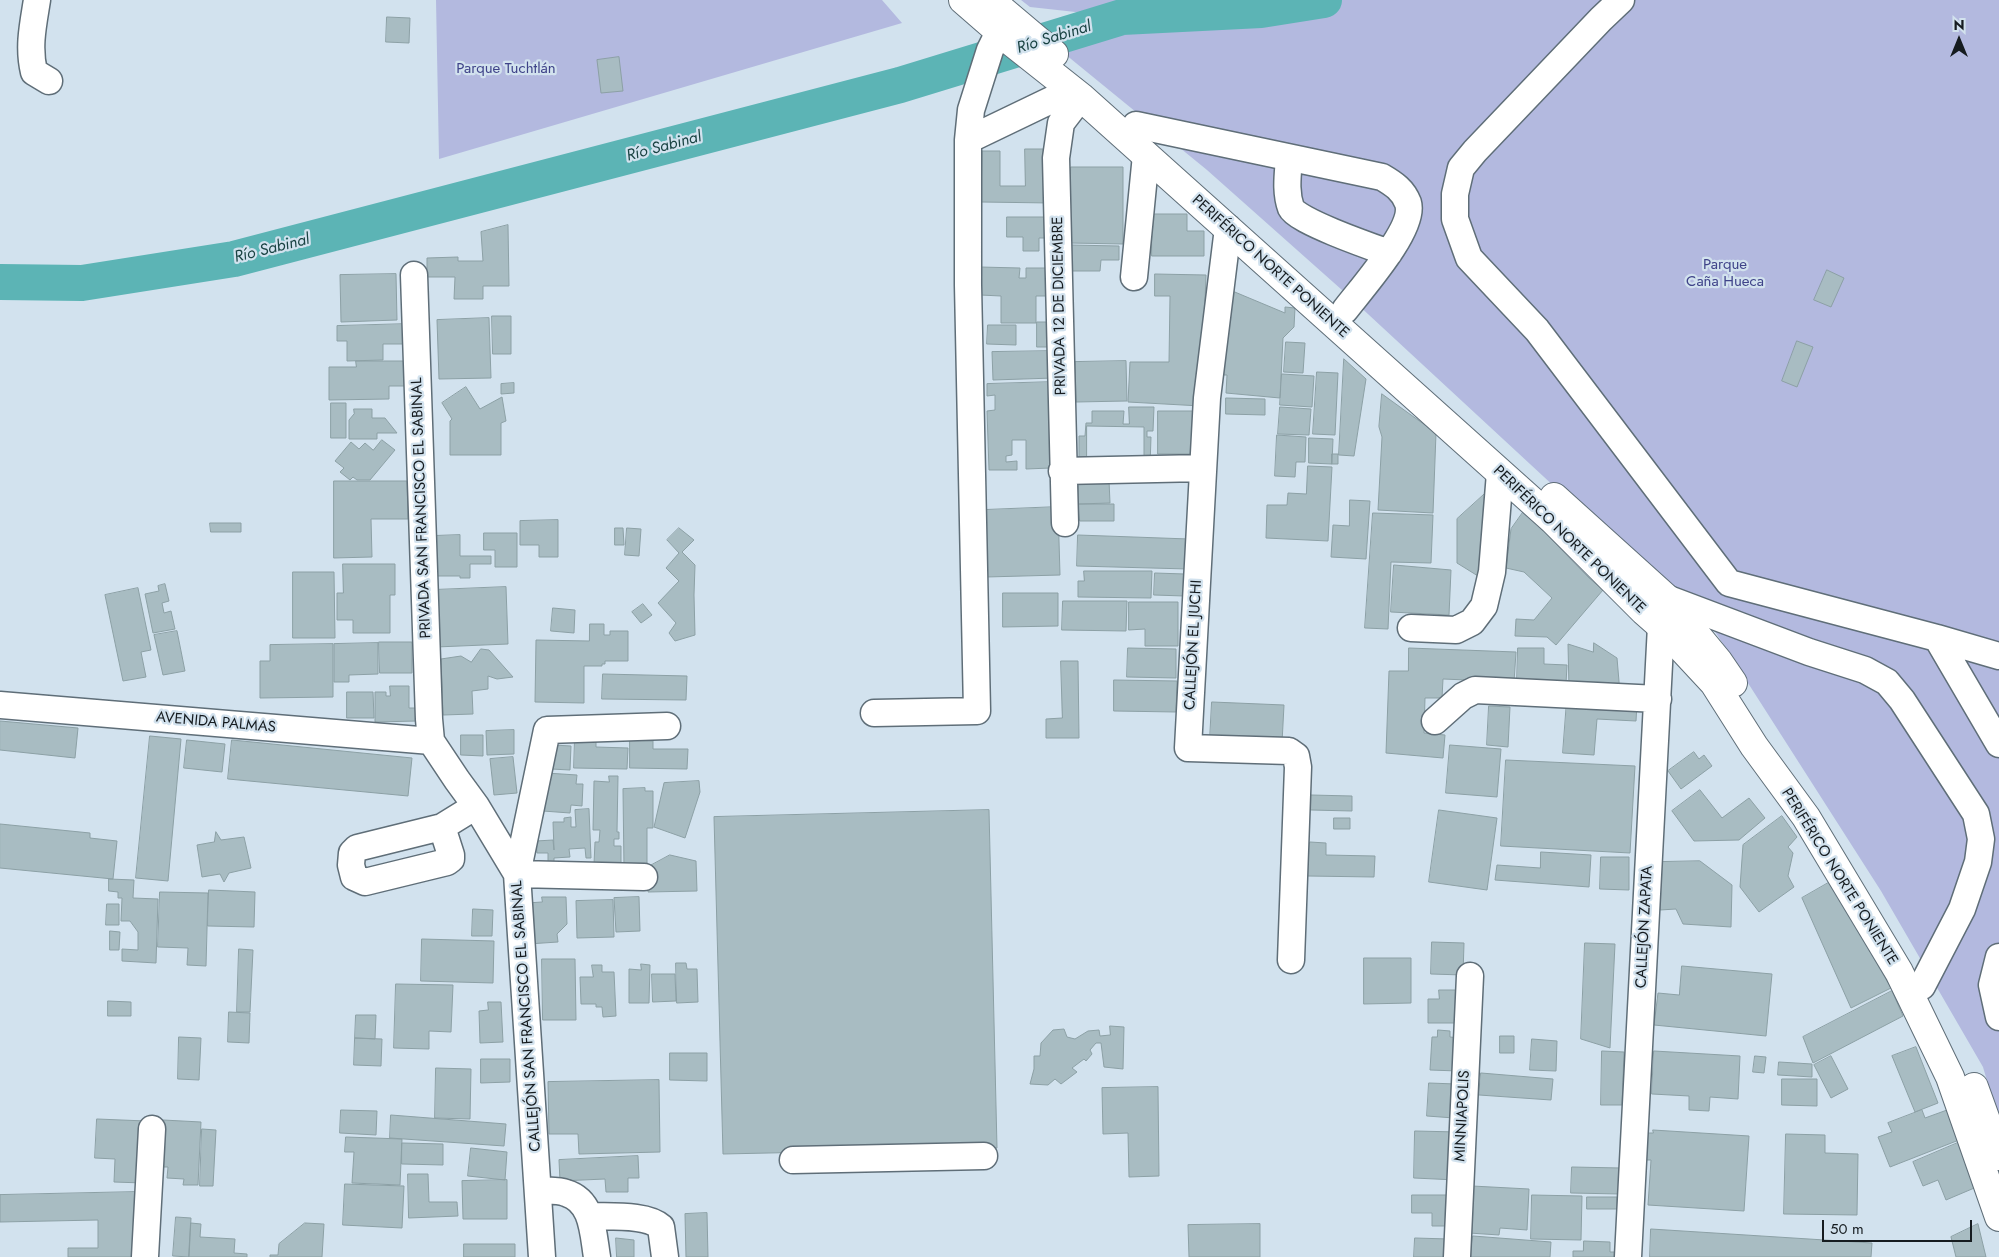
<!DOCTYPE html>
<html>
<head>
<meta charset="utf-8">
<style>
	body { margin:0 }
	#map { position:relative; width:1999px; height:1257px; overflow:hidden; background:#d2e2ee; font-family:Jost,sans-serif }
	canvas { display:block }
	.north { position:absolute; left:1934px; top:15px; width:50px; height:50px; -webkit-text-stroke:4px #d2e2ee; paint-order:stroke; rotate:0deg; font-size:14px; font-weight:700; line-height:20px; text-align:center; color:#161c20 }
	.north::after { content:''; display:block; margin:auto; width:18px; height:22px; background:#161c20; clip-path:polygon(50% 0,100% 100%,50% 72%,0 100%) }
	.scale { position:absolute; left:1822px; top:1220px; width:150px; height:22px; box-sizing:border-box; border:2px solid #161c20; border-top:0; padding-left:6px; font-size:15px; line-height:18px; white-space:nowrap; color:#161c20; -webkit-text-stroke:4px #d2e2ee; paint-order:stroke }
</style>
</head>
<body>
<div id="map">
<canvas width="1999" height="1257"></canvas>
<div class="north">N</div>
<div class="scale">50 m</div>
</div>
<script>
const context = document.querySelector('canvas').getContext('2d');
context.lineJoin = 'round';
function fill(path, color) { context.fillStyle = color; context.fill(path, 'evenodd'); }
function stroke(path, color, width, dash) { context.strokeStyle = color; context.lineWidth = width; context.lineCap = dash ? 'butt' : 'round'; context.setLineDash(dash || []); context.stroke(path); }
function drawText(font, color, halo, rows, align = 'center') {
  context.font = font + ' Jost,sans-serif'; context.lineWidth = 4.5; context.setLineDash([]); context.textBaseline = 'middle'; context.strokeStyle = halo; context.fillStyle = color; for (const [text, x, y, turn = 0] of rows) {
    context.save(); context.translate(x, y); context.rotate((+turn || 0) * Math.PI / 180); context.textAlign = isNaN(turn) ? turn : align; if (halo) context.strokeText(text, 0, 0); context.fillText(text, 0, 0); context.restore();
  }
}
const green = new Path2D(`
	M436,0H882L902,23L439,159Z
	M1021,0H1999V1122L1983,1067L1881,891L1716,633L1628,547L1584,514L1342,290L1207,170L1060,50L1050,39L1121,17L1030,7Z`);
const river = new Path2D(`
	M0,282L82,283L234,259L900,85L1122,17L1261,10L1324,0`);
const building = new Path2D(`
	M387,17L410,18L409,43L386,42Z
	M619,57L623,91L601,93L597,60Z
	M1025,149H1052L1051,203L981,202L982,151H1000V186H1025Z
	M1071,167H1123V244L1070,243Z
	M1152,214H1187V231H1204V256H1152Z
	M1007,217H1051L1050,238H1039V251H1023V237H1007Z
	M508,225L509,286H483V299H454L455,277H427V258L458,257V261H483L481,232Z
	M1070,245L1119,246V260H1101L1100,271H1070Z
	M980,267L1020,268L1019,278H1026V268H1055V296H1036V323H1001V296L980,295Z
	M1827,270L1844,278L1831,307L1814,300Z
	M396,274L397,320L341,322L340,275Z
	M1155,274L1206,275L1201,406L1128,402L1130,362H1169L1170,296H1155Z
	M1230,290L1285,313V307L1295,308L1294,327L1283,338L1280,398L1226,393L1227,375H1224Z
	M492,316H511V354H493Z
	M489,318L491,378L439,379L437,320Z
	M1037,322H1058L1057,347H1037Z
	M408,324V344H383V360L347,361V341H337V326Z
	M988,325H1016V345L987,344Z
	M1797,341L1813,347L1797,387L1782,381Z
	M1286,342L1305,343L1303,373L1284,372Z
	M1053,351L1054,378L993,380L992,352Z
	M1344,359L1366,379L1354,456L1339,455Z
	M356,361H406V386H389V399L329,400V367H356Z
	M1126,361L1127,401L1076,402L1075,362Z
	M1317,372L1338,373L1335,435L1313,434Z
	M1282,374L1314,376L1312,407L1280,405Z
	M1053,382L1055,439H1050L1051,468L1026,469V440H1012V455L1006,456V462L1017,461V470H989L987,411L995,410V395L987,396V384Z
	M514,383V393L501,394V384Z
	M466,387L480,409L502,397L506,421L501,423V455H450V421L452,419L442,403Z
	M1382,394L1436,433L1433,513L1378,510L1382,437L1379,427Z
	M1226,398L1265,399V415L1226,414Z
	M331,403H346V438H331Z
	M1129,407H1154L1153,431H1147V437H1151L1150,466L1079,465V436H1085L1086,423H1092V411H1124L1123,424H1129Z
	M1280,407L1311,409L1309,435L1278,434Z
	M354,409H372V418H385L397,433H377V439H349V420L354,414Z
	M1158,411H1198V454H1158Z
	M1087,426L1144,427V460L1087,459Z
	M1277,435L1306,437L1305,462H1296L1295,477L1275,476Z
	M1309,438L1333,439L1332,464L1309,463Z
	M382,440L395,450L370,480H357L353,477L350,480L340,472L344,468L335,461L351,442L359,449L365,443L373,450Z
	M1332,454H1338V464H1332Z
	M1308,466L1332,467L1328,541L1266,538L1267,505H1287L1288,493L1306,494Z
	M1109,480L1110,503L1078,504V481Z
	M334,481H407L408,519H371L372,557L334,558Z
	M1490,489L1486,581L1457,563V519Z
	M1350,500L1370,501L1366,559L1331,557L1333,525L1349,526Z
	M1079,504H1114V521H1080Z
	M1058,507L1060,575L986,577L984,510Z
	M1524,511L1589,578L1603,590L1556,645L1547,637L1515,636L1516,619L1534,620L1552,598L1524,572L1506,568L1511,529Z
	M1373,513L1433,515L1431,563L1391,562L1388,629L1365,628Z
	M558,520V557H539V545H520V521Z
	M210,523H241V532H211Z
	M615,528H623L624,545H615Z
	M627,528L641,529L639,556L625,555Z
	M679,528L694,540L682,552L695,565L694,595L695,635L675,641L669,633L676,623L658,603L679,581L666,568L679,553L667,540Z
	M484,533H517V567H495V550H484Z
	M460,535V556H491V564H470V578H460V576H433V536Z
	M1078,535L1189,539L1188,569L1077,566Z
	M343,564H395V595H390V633H353V620H337V593H343Z
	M1394,565L1451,570L1449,615L1391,612Z
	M1084,571H1152L1151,598L1078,597V581H1084Z
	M293,572H334L335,638H293Z
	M1155,573L1185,574L1184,596L1154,595Z
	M165,584L169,601L162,603L164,613L171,611L175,629L153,633L145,594L159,591L158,586Z
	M506,587L508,644L436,647L433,590Z
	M138,588L151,650L141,652L146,677L123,681L105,595Z
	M1003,593H1058V626L1003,627Z
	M1063,601H1127L1126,631L1062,630Z
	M1129,602H1178V646H1145V629L1129,630Z
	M643,604L652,615L641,623L632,612Z
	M553,608L575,610L574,633L551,631Z
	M590,624H604V635H610V631H628V661H605V664H602V666H584V703L535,702L536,640L589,641Z
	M177,631L185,671L163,675L154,635Z
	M379,642H412V673H380Z
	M378,643V674L349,675V682H334V644Z
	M1594,643L1617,658L1620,693L1569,690L1568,644L1593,652Z
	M333,644V697L260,698V661H270V645Z
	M1128,648L1176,649V678L1127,677Z
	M1409,648L1516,652L1514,682L1443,679L1442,698H1425L1424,733L1445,735L1443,758L1386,753L1389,671H1408Z
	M1518,648H1544V664L1567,665L1566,684L1517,682Z
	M481,649L489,650L513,677L497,679L488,676V689L472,691L473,714L443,715L441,659L461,656L471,662Z
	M1061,661H1078L1079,738H1046V719L1062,718Z
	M603,674L687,676L686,700L602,699Z
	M1114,680L1177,681L1176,712L1114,711Z
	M390,686H409V708H418V721L375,722V692H386V696H390Z
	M347,692H373L374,718H347Z
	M1567,700L1637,704L1636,721L1597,719L1594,755L1563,753Z
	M1212,702L1284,705L1282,743L1210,739Z
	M1489,706L1510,707L1508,747L1487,745Z
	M0,721L78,728L75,758L0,750Z
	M514,730V754L487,755L486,731Z
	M461,735H483V756L461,755Z
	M150,736L181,739L168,881L136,878Z
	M575,738L596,739V747L628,748L627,769L574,768Z
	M187,740L225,744L222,772L184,768Z
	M232,740L412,758L408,796L228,779Z
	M630,740L653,741V749H688L687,769L630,768Z
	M553,745L571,746L570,770L551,769Z
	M1450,745L1501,749L1497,797L1446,793Z
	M1694,752L1699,759L1704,755L1712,766L1681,789L1668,771Z
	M513,757L517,793L494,795L490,759Z
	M1506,760L1635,766L1630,853L1501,846Z
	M546,773L577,775L576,784H583L582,806L571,805L570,813L543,811Z
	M609,776H618L617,832H619V839H614V846H621V865L594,864L595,842H599L600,830H593L594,781L609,782Z
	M699,781L700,792L685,838L654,827L664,783Z
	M645,788V791H653V828H647V868L624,869L623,789Z
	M1700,790L1722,818L1749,798L1765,818L1739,840L1694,841L1672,811Z
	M1311,795L1352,796V811L1311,810Z
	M589,809L591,858H586L585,848L569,849L570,857L554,858V866L548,867V853H537L536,841L553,840L554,850L553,822H564V818L571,817V827H576L575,810Z
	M989,810L997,1148L723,1154L714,817Z
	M1439,810L1497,818L1487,890L1429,882Z
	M1782,816L1797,837L1788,847L1793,853L1788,876L1794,887L1759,912L1740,887L1743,845Z
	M1334,818H1350V829H1334Z
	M0,824L90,833V838L117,841L113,879L0,868Z
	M216,832L221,840L244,837L251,868L229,873L224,882L220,874L202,877L197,845L214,842Z
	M1310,842L1326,843V855L1375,856L1374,877L1307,876Z
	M1541,852L1591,855L1589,887L1495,880L1497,865L1540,868Z
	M670,855L696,861L697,891L648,892V867Z
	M1601,857H1629V890L1600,889Z
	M1700,861L1732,885L1731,927L1683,924L1676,909L1660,910L1661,862Z
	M109,879L134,880L133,898L158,899L156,963L122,961V949L138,950V932L130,921H121L122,898H118V892L109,891Z
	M1830,882L1891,988L1851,1008L1802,898Z
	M209,890L255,892L254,927L208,926Z
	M160,892L208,893L206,966L187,965L188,948L158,947Z
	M542,897H566L567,924L557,934L558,942L528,944L527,903L542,902Z
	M639,897L640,931L616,932L614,898Z
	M613,900L614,937L577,938L576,901Z
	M107,904H119V925H106Z
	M473,909L493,910L492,936H472Z
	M110,931L120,932L119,950H110Z
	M422,939L494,941L493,983L421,981Z
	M1432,942L1464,943L1463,975L1431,974Z
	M1585,943L1615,944L1610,1048L1581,1039Z
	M239,949L253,950L250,1012H237Z
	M1364,958H1411V1003L1364,1004Z
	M542,959H575L576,1020H543Z
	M676,963H686L687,969H697L698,1002L677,1003Z
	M641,964L650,965L649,1003H629V969L641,970Z
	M592,965H602V972H614L616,1016L603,1017L602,1007H596V1004H581L580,977H593Z
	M1682,966L1772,974L1766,1036L1654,1025L1658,993L1679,995Z
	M652,974H675L676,1001L653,1002Z
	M396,984L453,985L451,1032L429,1031V1049L394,1048Z
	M1439,990H1462V1007H1455V1023H1428V999H1439Z
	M1892,991L1903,1016L1813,1063L1803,1037Z
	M108,1001L131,1002V1016H108Z
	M488,1002H501L503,1042L480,1043L479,1011L488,1010Z
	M229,1012L250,1013L249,1043L228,1042Z
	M356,1015H376L375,1039L355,1038Z
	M1110,1026L1124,1027L1123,1069L1104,1067L1101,1043H1096L1090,1050L1092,1054L1086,1061L1084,1059L1072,1068L1077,1072L1061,1084L1055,1079L1048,1085L1030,1084L1034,1069V1056H1040L1041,1043L1053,1030L1064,1029L1067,1037L1075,1039L1088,1031L1099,1030L1100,1036L1110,1035Z
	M1438,1030L1450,1031V1037L1459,1038L1458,1071L1430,1070L1432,1037H1437Z
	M1500,1036H1514V1053H1500Z
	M179,1037L201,1038L199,1080L178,1079Z
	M355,1038L382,1039L381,1066L354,1065Z
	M1532,1039L1557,1041L1556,1071L1530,1070Z
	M1916,1047L1938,1103L1915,1112L1892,1056Z
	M1602,1051L1624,1052L1622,1105H1601Z
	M1654,1051L1740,1056L1738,1099L1710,1097L1709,1111L1689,1110V1096L1652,1094Z
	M670,1053H707V1081L670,1080Z
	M1755,1056L1766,1057L1764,1073L1753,1072Z
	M1831,1056L1848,1089L1831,1098L1814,1065Z
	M481,1059H510V1082L481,1083Z
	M1779,1062L1812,1064V1077L1778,1075Z
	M436,1068L471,1069L470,1119L435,1118Z
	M1481,1073L1553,1079L1551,1100L1479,1095Z
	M1782,1079H1817V1106L1782,1105Z
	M659,1080L660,1152L579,1154L578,1134H549L548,1082Z
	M1429,1083L1456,1084L1454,1118L1427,1116Z
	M1158,1087L1159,1176L1129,1177L1128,1133L1103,1134L1102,1088Z
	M341,1110L377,1111L376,1135L340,1133Z
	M1922,1110L1925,1118L1947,1110L1959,1140L1890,1167L1878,1137L1892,1132L1888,1123Z
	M391,1115L506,1124L504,1146L390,1138Z
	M97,1119L146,1121L143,1183L114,1182L115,1159L95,1158Z
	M163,1120L201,1122L198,1185H183L184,1179L167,1178L168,1167H161Z
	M202,1129L216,1130L213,1186H200Z
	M1653,1130L1749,1136L1744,1211L1648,1205L1651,1160H1644L1645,1133H1653Z
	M1415,1131L1458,1132L1456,1180L1414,1178Z
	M1786,1134L1825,1135V1153L1858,1154L1857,1215L1784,1214Z
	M346,1137L402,1139L400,1185L352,1183L354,1152H345Z
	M1960,1142L1979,1186L1946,1200L1938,1180L1923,1186L1913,1162Z
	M402,1143L443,1144V1165L402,1164Z
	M471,1148L507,1152L505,1180L468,1176Z
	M638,1156L639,1178H628V1192H606L605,1179L560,1181L559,1160Z
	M1572,1167L1621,1168L1620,1194L1571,1193Z
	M408,1174H428L429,1202H457L458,1216L409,1218Z
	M507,1180V1219H463L462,1181Z
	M345,1184L404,1186L402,1228L343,1225Z
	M1472,1186L1529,1189L1527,1230L1500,1228L1499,1235L1469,1233Z
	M136,1192L137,1257H68V1248H98V1220L0,1222V1195Z
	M1412,1195H1449V1226H1432V1213H1412Z
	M1532,1195L1582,1196L1581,1240L1531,1239Z
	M1587,1197H1617V1209H1587Z
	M707,1213L708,1257H686L685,1214Z
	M176,1217L191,1218L189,1257L173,1256Z
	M191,1223L201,1224L200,1237L235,1239L234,1253L247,1254V1257H189Z
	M305,1223L324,1224L322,1257H270V1255H278L279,1244Z
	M1260,1224V1257H1189L1188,1225Z
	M1978,1224L1986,1257H1956L1951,1237Z
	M1651,1229L1872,1243L1871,1257H1650Z
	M1473,1236L1551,1242L1550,1257H1471Z
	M616,1238L634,1240V1257H617Z
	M1415,1238L1449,1239L1448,1257H1414Z
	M1584,1241L1610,1242V1252H1619V1257H1573V1251H1583Z
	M464,1244H515V1257H464Z`);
const minor = new Path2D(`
	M37,0C33,25 28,47 34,72L49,81
	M1621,0L1601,19L1475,151L1461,168L1455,194V219L1469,258L1537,330L1729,583L1937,638L1999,656
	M1136,125L1382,177C1394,184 1403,190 1408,203C1416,228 1360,290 1345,310
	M968,140L971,110L990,50L999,32
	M1289,158C1288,174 1285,191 1291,208C1297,221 1372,247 1389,253
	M1228,228L1207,398L1188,748L1289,751L1296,756L1298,767L1291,960
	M414,275L429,719L431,741L457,780L476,806L517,874L542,1257
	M1134,277L1146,155
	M1062,471L1203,468
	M1065,523L1056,158L1061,123L1081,97
	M1411,628L1456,630L1472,622L1484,606L1492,572L1500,473
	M1937,638L1999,744
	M0,705L431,741
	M874,713L977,711L968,285V140L1072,90
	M1435,721L1463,696L1475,690L1658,699
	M442,827L451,855V859L447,862L365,882L354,877L351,865L352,853L357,848L442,827L476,806
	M644,877L517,874L547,730L667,726
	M1999,957L1992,985L1999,1017
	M793,1160L984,1156
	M538,1190C547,1191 558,1190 566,1193C593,1201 593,1233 597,1257
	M590,1216C610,1217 647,1214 661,1227L665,1257
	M145,1257L152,1129
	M1457,1257L1470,976
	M1628,1257L1661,626L1666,598L1809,652L1865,670L1887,682L1902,700L1976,814L1981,839L1978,862L1962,909L1922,986`);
const major = new Path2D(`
	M963,0L1009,40L1081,97L1553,520L1644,611L1661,626L1714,683L1754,746L1806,817L1899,972L1950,1077L1999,1217
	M990,0L1054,54
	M1554,497L1666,598L1718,661L1733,683
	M1974,1087L1999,1156`);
const parkNames = [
	["Parque Tuchtlán",506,69],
	["Parque",1725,265],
	["Caña Hueca",1725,282]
];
const streetNames = [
	["PERIFÉRICO NORTE PONIENTE",1270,267,42],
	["PRIVADA 12 DE DICIEMBRE",1060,306,-91],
	["PRIVADA SAN FRANCISCO EL SABINAL",422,508,-92],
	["PERIFÉRICO NORTE PONIENTE",1569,540,44],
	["CALLEJÓN EL JUCHI",1194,645,-87],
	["AVENIDA PALMAS",216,723,5],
	["PERIFÉRICO NORTE PONIENTE",1839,877,58],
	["CALLEJÓN ZAPATA",1645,927,-87],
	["CALLEJÓN SAN FRANCISCO EL SABINAL",527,1016,-94],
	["MINNIAPOLIS",1463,1116,-87]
];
const waterNames = [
	["Río Sabinal",1054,38,-17],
	["Río Sabinal",664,147,-15],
	["Río Sabinal",272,249,-14]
];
fill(green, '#b3b9df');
stroke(river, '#5cb4b5', 36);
fill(building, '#a8bcc2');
stroke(building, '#8ca0a5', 1);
stroke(minor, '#5f6e78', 29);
stroke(major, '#5f6e78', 30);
stroke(minor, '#fff', 26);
stroke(major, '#fff', 28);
drawText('15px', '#3f4389', '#d2e2ee', parkNames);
drawText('15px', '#161c20', '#d2e2ee', streetNames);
drawText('italic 16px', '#194242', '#d2e2ee', waterNames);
</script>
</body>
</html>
